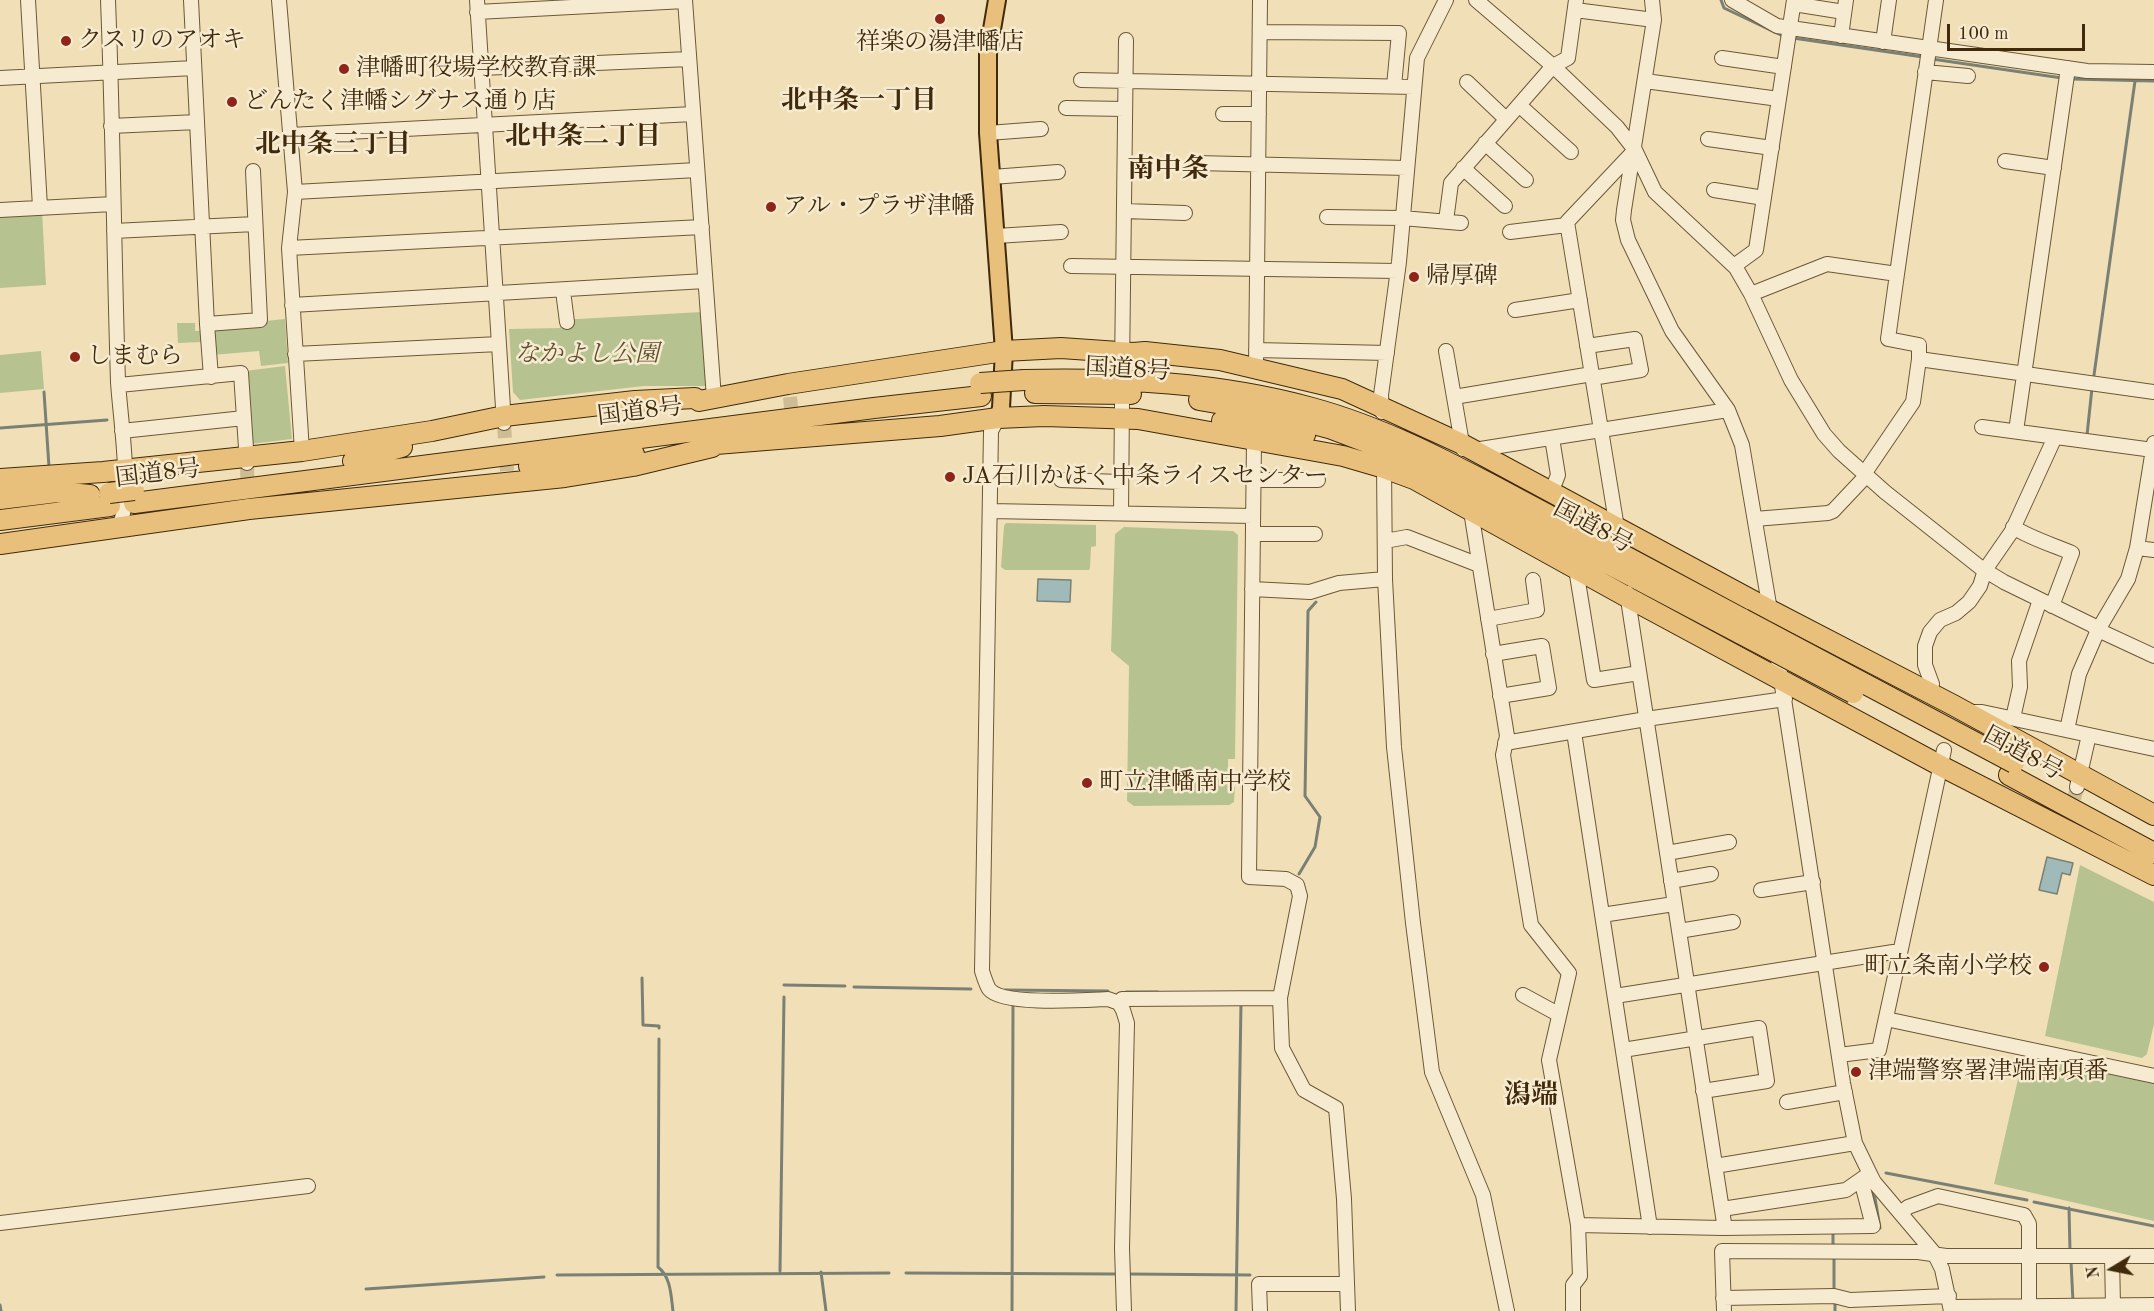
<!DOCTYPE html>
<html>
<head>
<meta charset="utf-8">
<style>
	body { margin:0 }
	#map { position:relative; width:2154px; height:1311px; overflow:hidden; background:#f1e0b7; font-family:"Old Standard TT",serif }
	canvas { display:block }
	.north { position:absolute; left:2082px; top:1239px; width:60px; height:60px; -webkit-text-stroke:4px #f6ebd0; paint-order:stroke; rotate:260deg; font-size:16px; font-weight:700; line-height:24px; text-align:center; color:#402a0b }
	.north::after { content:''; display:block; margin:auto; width:21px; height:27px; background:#402a0b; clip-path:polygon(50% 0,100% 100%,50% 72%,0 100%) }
	.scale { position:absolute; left:1947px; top:24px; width:138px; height:27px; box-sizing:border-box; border:3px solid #402a0b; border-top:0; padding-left:8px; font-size:18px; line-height:21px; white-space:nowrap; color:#402a0b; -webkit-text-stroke:4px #f6ebd0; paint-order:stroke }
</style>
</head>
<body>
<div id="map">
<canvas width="2154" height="1311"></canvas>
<div class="north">N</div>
<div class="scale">100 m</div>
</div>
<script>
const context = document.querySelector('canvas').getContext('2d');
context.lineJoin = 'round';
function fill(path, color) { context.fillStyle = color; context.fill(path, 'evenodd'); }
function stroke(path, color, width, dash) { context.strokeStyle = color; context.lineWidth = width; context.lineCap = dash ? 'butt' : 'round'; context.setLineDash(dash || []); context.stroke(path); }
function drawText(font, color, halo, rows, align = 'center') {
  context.font = font + ' "Old Standard TT","Noto Serif JP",serif'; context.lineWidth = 5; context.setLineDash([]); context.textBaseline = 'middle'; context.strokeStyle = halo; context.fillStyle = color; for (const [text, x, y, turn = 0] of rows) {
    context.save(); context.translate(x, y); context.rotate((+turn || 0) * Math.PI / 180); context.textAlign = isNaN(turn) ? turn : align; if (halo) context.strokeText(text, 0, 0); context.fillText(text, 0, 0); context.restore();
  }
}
const green = new Path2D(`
	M42,211L46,285L0,288V212Z
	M701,312L707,386H644L520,400L513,392L509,329L560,328V320Z
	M285,319L288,363L261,366L259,351L212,355L211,333L215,329L265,325V321Z
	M177,323H195V331H202V342L178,343Z
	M41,351L44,389L0,393V355Z
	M285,366L292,439L251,444L245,371Z
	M1006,523L1096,525V546L1091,547L1090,568L1089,570H1005L1001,567L1004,526Z
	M1124,527L1233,531L1238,535L1235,759H1228V786L1235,787L1234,802L1229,805L1134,806L1127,801L1129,666L1111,651L1115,534Z
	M2080,865L2154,902V1024L2147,1054L2142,1058L2045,1036Z
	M2024,1053L2154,1080V1221L1994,1184Z`);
const water = new Path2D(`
	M1038,579L1071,580L1070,602L1037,601Z
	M2047,857L2073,863L2070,875L2062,873L2057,894L2039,890Z`);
const stream = new Path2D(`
	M1721,0L1724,8L1783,36
	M1793,38L1923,57
	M1932,59L2062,78
	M2072,79L2154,81
	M2094,375L2135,81
	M44,392L49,467
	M0,428L107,420
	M2087,435L2092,388
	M1299,874L1315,847L1320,817L1305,796L1308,611L1316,602
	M642,978L643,1025L659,1026V1028
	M784,985L845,986
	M854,987L971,989
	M1005,990L1108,991
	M1126,992H1158
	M659,1039L658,1267C671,1277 671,1296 673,1311
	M1886,1173L2027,1200
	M1869,1190L1875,1198L1880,1228H1876
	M2034,1202L2154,1226
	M2069,1208L2070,1251
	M1833,1231V1244
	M1834,1259V1288
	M2071,1261L2073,1302
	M780,1271L784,997
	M821,1272L826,1311
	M906,1273L1115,1274
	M1128,1274L1250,1275
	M557,1275L889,1273
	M366,1289L544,1277
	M1835,1303V1311
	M0,1305L1,1311
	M1012,1311L1013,1005
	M1236,1311L1241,1003`);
const minorTunnel = new Path2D(`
	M790,397L793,427
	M504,424L507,471
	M247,467L248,495
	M2069,819L2077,787`);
const minor = new Path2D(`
	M28,0L40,207
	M108,0C113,127 114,255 118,382C120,416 133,499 119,526
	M191,0L207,324L260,320L253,171
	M279,0L295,192L289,248L302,451
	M477,0L504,423
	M685,0L714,398
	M1476,0L1553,66L1617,127L1635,150L1655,192L1736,268L1751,294L1791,380L1824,434L1839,451L1885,492L1981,568L2004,582L2092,625L2098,630L2154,656
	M1652,0L1654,20L1624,210L1623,220L1628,240L1672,331L1728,410L1742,445L1771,616
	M1732,0L1777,26L2087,71L2154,72
	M1794,4L1844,12
	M1575,10L1654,20
	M477,12L685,1
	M1260,32L1399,33L1394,86
	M1841,36L1846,0
	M1883,42L1889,0
	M1722,58L1784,67
	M481,68L689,59
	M1925,72L1968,76
	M0,78L194,68
	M1081,80L1414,87
	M1645,81L1779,99
	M1467,82L1506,119
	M1519,105L1571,152
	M1066,108L1125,109
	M1223,114H1259
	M111,126L197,122
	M988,133L1041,129
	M290,135L693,114
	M1708,139L1772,148
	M1485,143L1526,180
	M2005,161L2054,168
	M1196,163L1407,168
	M1463,168L1505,206
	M992,177L1058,172
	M1714,190L1764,198
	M295,192L697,170
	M0,210L113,204
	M1124,211L1185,213
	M1327,217L1402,218L1461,223
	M1446,221L1451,183L1553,66L1568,58L1576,0
	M114,231L255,224
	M1510,232L1567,225
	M996,236L1061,232
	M289,248L702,227
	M1071,266L1398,271
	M1734,266L1756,250L1794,0
	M1897,274L1888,339L1919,345V359L2154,392
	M563,291L567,322
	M1751,294L1827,264L1897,274L1936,0
	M292,305L705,281
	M1515,310L1580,300
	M207,324L211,377
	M1587,346L1635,339L1641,370L1592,378
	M1256,350L1387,353
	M1446,351L1463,449
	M295,354L499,344
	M1256,368L1260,0
	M1122,370L1126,40
	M119,385L241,373L247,463
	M1454,397L1592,374
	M1382,412L1381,395L1399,262L1417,58L1446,0
	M998,418L991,431L982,971C984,977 986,984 989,989C1002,1006 1085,1000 1108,999L1119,1003L1123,1010L1127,1023L1122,1248L1124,1311
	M1982,427L2153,450
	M122,431L244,418
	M2016,431L2068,68
	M1254,440L1249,877L1286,879L1297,885L1300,896L1280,998L1282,1048L1304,1090L1336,1108L1344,1199L1348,1311
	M1474,450L1728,410
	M1384,464L1385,579L1394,747L1413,923L1432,1072L1483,1195L1507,1311
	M1864,474L1913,402L1919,359
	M1061,480L1121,482
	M1254,480H1318
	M1551,493L1558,475L1552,438
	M1470,505L1507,736L1503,755L1531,925L1569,973L1549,1060L1578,1225L1580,1276L1573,1285V1311
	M990,511L1253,516
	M1121,513L1122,403
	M1755,519L1828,513L1833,511L1866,476
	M2013,527C2030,538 2053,545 2072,553L2052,606
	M1253,534H1315
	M1618,534L1567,222L1635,150
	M1385,541L1407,537L1479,565
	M2137,548L2154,550
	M1576,569L1594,680L1639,673
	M1252,589L1310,592L1339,583L1385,579
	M1627,593L1724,1223
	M1488,619L1537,610L1533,580
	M1776,647L1843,1083L1855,1143L1870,1174L1874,1182L1934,1253L1942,1269L1951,1311
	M1493,654L1542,646L1549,688L1500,696
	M1930,693L1932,684L1925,665V646L1930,632L1940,620L1956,613L1969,602L1980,586L1985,570L2012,531L2055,437
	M1971,712H1982L2154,749
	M2013,718L2020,687L2019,661L2040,600
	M2067,730L2079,674L2098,630L2128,579L2137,548L2154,443
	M1574,732L1650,1227
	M1505,743L1646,719L1785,699
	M2077,787L2089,735
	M1667,853L1729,842
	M1671,881L1711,874
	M1761,890L1813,882
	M1602,915L1674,904
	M1679,931L1733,922
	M1523,995L1558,1014
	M1615,996L1893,952L1899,953
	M1119,1003L1122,999L1280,998
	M1886,1019L2154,1076
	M1623,1050L1759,1028L1767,1081L1703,1091
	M1839,1055L1879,1050L1944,750
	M1787,1102L1845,1092
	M1715,1166L1855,1143
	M1722,1209L1846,1190L1866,1176
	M1901,1213L1908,1207L1938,1196L2024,1215L2029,1224V1306
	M0,1223L308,1186
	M1578,1225L1723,1228L1873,1226L1861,1180
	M2112,1256L2113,1306
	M1723,1298L1834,1296L1850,1300L1949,1296
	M1951,1307L2154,1305
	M1260,1311L1259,1284H1347
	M1724,1311L1722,1251L1918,1252L1946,1256H2154`);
const major = new Path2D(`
	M997,0L988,53V133L1004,351L1001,408L998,418`);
const highway = new Path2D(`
	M1024,380C1121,378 1218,382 1312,408C1382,427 1447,461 1511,495C1589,536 1666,578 1743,619
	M1035,393L1131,394
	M1199,400L1269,412L1329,428L1387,450L1461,486L1741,634
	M1222,421L1305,435
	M353,461L402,447
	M529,466L634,454
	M0,479L103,472L302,451L432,431L504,416L635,401L695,398L699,401L788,384L1004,351L1061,348L1133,353L1145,352L1220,360L1342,389L1462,444L1770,610L1953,705L2154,815
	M0,499L57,492L90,495
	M134,503L874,408L981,396
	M0,520L110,506
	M0,544L249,509L565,477L633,466L712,447L716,444L940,426L998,418L1044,416L1138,419L1343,456L1384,468L1414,479L1627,597L1941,766L2154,875
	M2009,775L2154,853`);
const highwayBridge = new Path2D(`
	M980,383L1024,380
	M109,493L134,490
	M1743,619L2014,763
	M1741,634L1853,693`);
const markers = [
	[940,19,6,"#8f2418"],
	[66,41,6,"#8f2418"],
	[344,69,6,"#8f2418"],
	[232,102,6,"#8f2418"],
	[771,207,6,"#8f2418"],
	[1414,277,6,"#8f2418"],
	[75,357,6,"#8f2418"],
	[950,477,6,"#8f2418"],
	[1087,783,6,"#8f2418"],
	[2044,967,6,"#8f2418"],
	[1856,1072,6,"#8f2418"]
];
const poiNames = [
	["クスリのアオキ",78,41],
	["祥楽の湯津幡店",940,43,"center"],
	["津幡町役場学校教育課",356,69],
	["どんたく津幡シグナス通り店",244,102],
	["アル・プラザ津幡",783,207],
	["帰厚碑",1426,277],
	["しまむら",87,357],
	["JA石川かほく中条ライスセンター",962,477],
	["町立津幡南中学校",1099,783],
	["町立条南小学校",2032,967,"right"],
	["津端警察署津端南項番",1868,1072]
];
const parkNames = [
	["なかよし公園",587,355]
];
const streetNames = [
	["国道8号",1128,370,3],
	["国道8号",640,412,-7],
	["国道8号",158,474,-7],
	["国道8号",1593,527,28],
	["国道8号",2023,754,28]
];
const neighbourhoodNames = [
	["北中条一丁目",859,101],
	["北中条二丁目",583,137],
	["北中条三丁目",333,145]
];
const quarterNames = [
	["南中条",1168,170],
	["潟端",1531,1096]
];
fill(green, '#b6c391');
fill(water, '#a0baba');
stroke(water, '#7a8074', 1.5);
stroke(stream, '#7a8074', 3);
stroke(minorTunnel, '#cebc95', 14, [14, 7]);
stroke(minor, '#6c5836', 16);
stroke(major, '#402a0b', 20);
stroke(highway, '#402a0b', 22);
stroke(minor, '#f6ebd0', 14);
stroke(major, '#e8c07c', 16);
stroke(highway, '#e8c07c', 20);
stroke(highwayBridge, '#402a0b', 22, []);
stroke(highwayBridge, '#e8c07c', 20);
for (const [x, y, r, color] of markers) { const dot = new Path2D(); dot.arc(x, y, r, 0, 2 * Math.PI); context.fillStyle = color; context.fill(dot); stroke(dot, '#f6ebd0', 2); }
drawText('24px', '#402a0b', '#f6ebd0', poiNames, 'left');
drawText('italic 24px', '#5e502c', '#f6ebd0', parkNames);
drawText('24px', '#402a0b', '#f6ebd0', streetNames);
drawText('bold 26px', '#402a0b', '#f6ebd0', neighbourhoodNames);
drawText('bold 27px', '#402a0b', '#f6ebd0', quarterNames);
</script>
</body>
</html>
